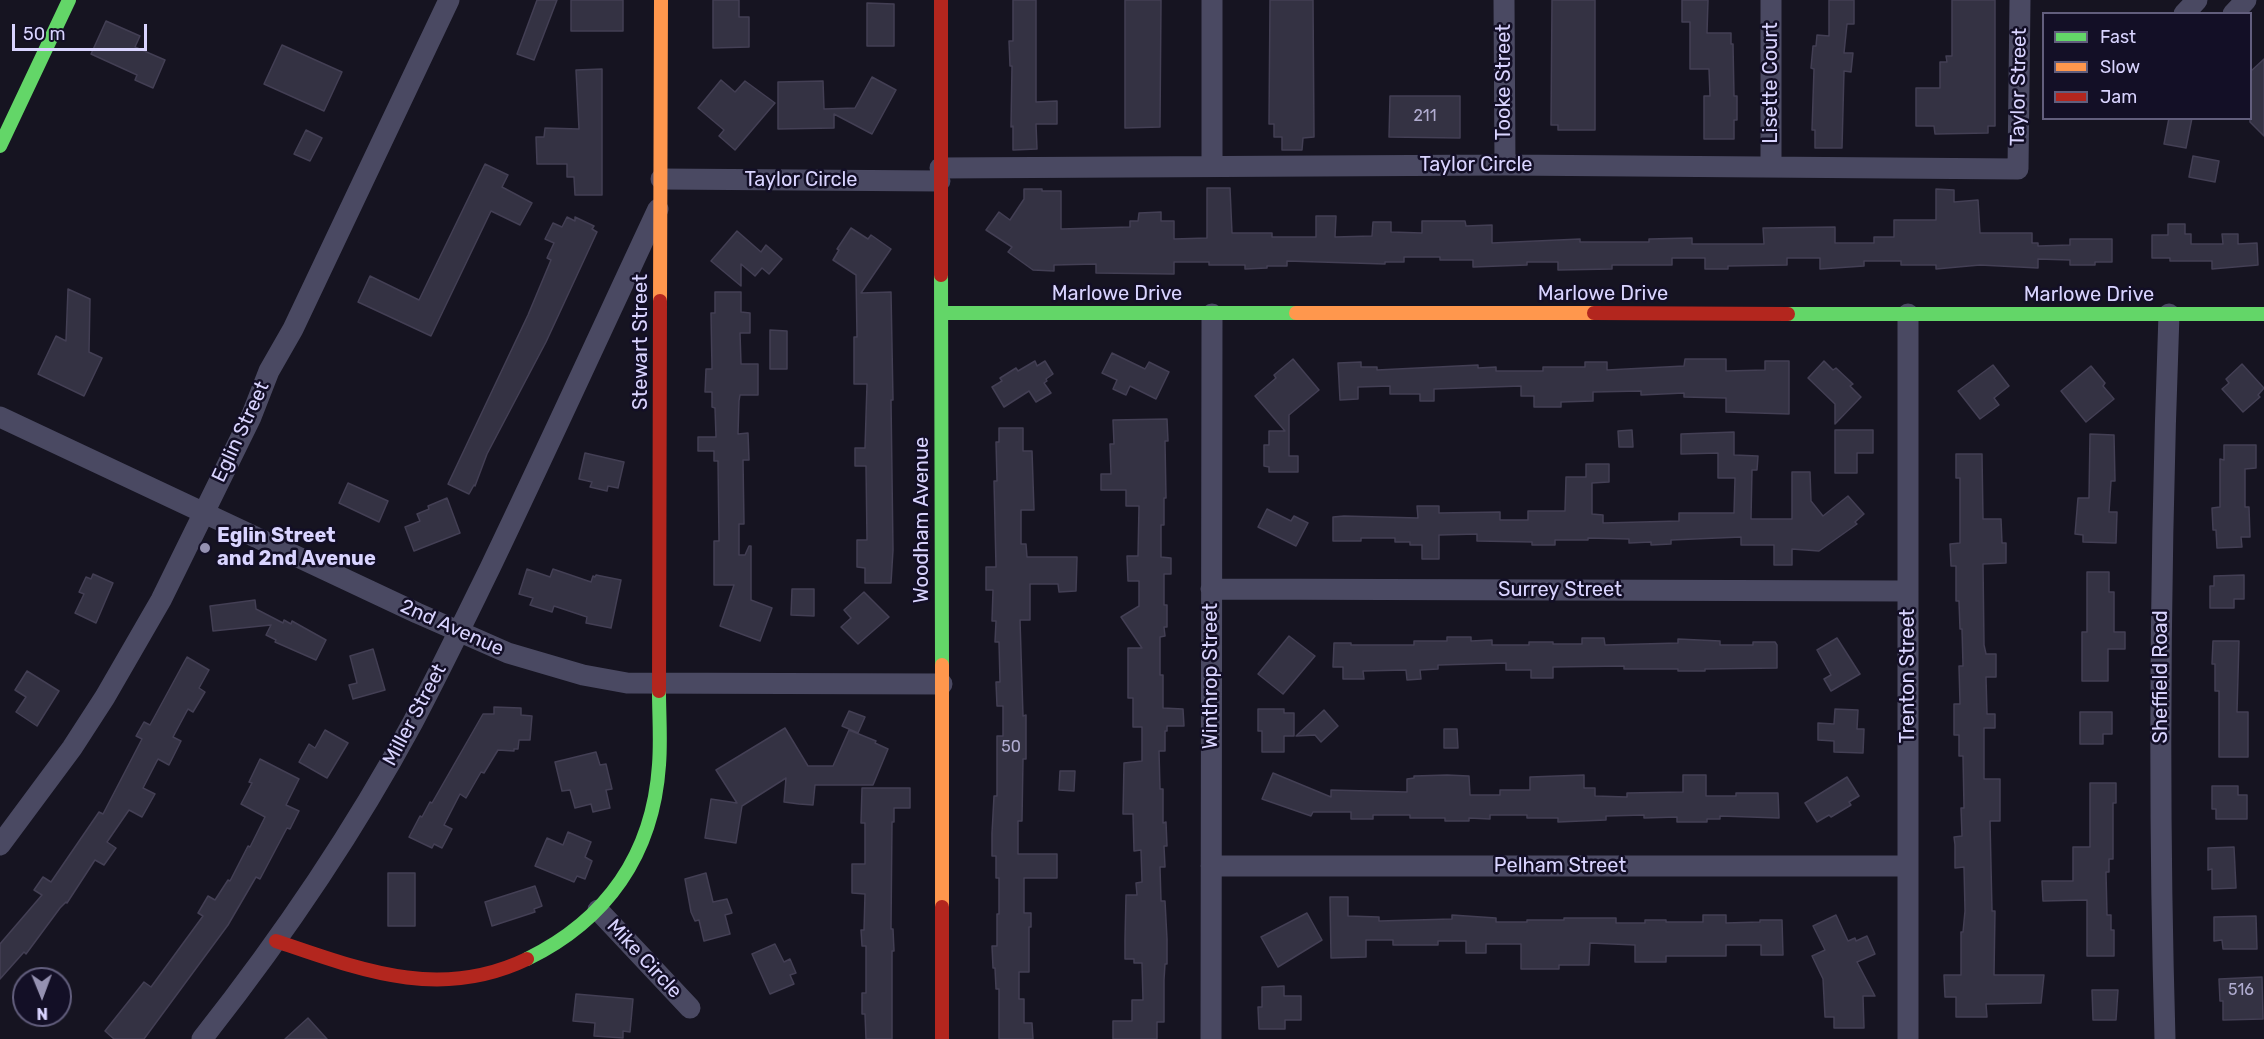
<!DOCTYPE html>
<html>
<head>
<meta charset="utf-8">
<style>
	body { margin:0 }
	#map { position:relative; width:2264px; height:1039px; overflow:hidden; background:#161421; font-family:Rubik,sans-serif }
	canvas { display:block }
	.legend { position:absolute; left:2042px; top:12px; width:210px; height:108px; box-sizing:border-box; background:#130f26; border:2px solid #625e7d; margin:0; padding:8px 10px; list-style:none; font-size:18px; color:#d9d4ff }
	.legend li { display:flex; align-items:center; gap:12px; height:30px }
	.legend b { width:30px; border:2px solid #625e7d }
	.north { position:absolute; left:12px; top:967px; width:60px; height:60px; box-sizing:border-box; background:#130f26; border:2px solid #625e7d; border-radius:50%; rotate:179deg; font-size:16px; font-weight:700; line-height:24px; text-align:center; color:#d9d4ff }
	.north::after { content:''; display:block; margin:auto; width:21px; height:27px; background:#9591b1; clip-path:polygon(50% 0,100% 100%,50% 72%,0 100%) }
	.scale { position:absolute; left:12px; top:24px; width:135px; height:27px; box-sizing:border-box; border:3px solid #d9d4ff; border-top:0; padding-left:8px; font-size:18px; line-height:21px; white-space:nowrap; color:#d9d4ff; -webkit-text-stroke:4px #130f26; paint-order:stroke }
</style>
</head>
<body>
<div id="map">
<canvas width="2264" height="1039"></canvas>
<ul class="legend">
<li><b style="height:8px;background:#63d668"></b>Fast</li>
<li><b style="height:8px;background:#ff974d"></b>Slow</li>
<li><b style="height:8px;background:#b3261e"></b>Jam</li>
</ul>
<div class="north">N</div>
<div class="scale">50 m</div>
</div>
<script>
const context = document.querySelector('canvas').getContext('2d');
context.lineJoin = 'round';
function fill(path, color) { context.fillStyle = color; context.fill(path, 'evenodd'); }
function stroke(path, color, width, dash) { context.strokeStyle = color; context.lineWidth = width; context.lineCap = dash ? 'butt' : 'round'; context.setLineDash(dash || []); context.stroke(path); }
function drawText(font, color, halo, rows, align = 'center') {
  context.font = font + ' Rubik,sans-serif'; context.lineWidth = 5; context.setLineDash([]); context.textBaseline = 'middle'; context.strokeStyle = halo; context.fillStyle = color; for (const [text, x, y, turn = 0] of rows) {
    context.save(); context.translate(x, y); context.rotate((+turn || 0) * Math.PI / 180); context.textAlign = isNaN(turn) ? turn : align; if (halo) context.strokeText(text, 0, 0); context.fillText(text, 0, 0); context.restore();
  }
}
const building = new Path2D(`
	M537,0H557L534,60L517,54Z
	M571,0H623V31H571Z
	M713,0H739V17H749V47L713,48Z
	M1013,0H1036V102L1057,101V124H1036L1037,149L1013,150V126L1011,127L1012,66H1010L1009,41H1013Z
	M1125,0H1161L1160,127L1125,128Z
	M1270,0H1313L1314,137L1303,138L1302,150H1282V137H1274V124H1269Z
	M1552,0H1595V130H1558V125H1551Z
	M1682,0H1708L1707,33H1731V44H1733L1734,96H1737V120H1734V139H1704V96H1710L1709,69H1690V22H1682Z
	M1829,0H1854V24H1847L1844,53H1853L1851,72L1844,71L1842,148H1815V130H1812L1814,69L1811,68L1813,46H1816L1817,35L1829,36Z
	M1952,0H1995V126H1988V133L1935,134L1934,126H1916V88H1940V62H1947L1946,56H1952Z
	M867,3L894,4V46H867Z
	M106,21L140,36L135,47L165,60L153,88L135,80L137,75L91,54Z
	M282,45L342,72L324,111L264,84Z
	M2264,59V136L2250,122V72Z
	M602,69V195H575L574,177H567V164H537L536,137H544L545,128L579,129L576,70Z
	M872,77L896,90L872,134L834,114V128L778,129V82L823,81L824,109L855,108Z
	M721,80L735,92L745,81L775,103L735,150L719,136L724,130L698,108Z
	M1390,96H1460V138L1389,137Z
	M2169,118H2192L2186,148L2164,144Z
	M306,130L322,138L310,161L294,154Z
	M2193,156L2219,161L2215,182L2189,177Z
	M485,164L508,175L502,187L532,203L520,225L491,211L431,336L358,302L370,276L419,300Z
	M1207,188H1230L1232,233H1272V237H1316V216H1336L1335,237L1372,236L1373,222H1391V232L1422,233V221H1465L1466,226L1492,225V243L1580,239V242H1649V239L1692,238V244H1764L1763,228L1835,227V243H1874V237H1894V220H1936V189L1954,190V202L1978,200L1980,233H2032V243H2038V246L2070,245V239H2112V262H2095V265H2070V260L2038,259V268L1980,265L1936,269V265H1901V261H1864V266L1820,269V258H1787V265L1728,266V269H1705V258H1672V265H1612V269L1558,270V262H1527V265L1473,267V260H1440V257H1404V262H1385V264L1287,261V266H1267V268L1245,269V265H1209V262H1174V274L1096,273V264L1054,265V271L1033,270L1008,252L1012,247L986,230L999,212L1010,220L1024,199V189H1042V191H1061V229L1130,227V221H1138L1139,213L1161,212V221H1174V239L1207,238Z
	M567,217L575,221V217L594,226L592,229L597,232L546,342L487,454L475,486L474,485L469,494L448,484L528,315L551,260L547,258L554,243L545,239L553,223L562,227Z
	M2168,224H2185V234H2191V244H2223L2222,234H2238V244L2257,243L2258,265L2212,269V261H2170V258H2152V235H2168Z
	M851,228L868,239L871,235L891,249L861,293L891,292L893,400H891L893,550L891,583H865V568L857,567V540H867L866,466H855V448H865L867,384H854V337H857L856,275L833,260L839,250L837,249Z
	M737,231L761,252L766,245L782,259L769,274L762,268L755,276L741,264V286L711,261Z
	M68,289L90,299L89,352L102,358L84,396L38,374L56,336L66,341Z
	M715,292H741V312L750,313V333H740L741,364H758V395H740L739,401L738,434L748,433L749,460H743L744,524H739V555H745L749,546H751V600L772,608L760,641L720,626L734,585H714V541H719L718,461H714V451H698V437H716L715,408L712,407V392H705L706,369H712L711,313H715Z
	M770,330L787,331V369H770Z
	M1112,353L1145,369L1149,362L1169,372L1156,399L1130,386L1126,395L1113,389L1117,380L1102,373Z
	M1293,359L1319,390L1289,415V456H1298V472H1269V467L1264,466V445H1269V431H1285L1255,396L1276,378L1274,375Z
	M1685,359H1726V371L1765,370V361H1789V414L1726,412V398L1684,397V393L1641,395V391L1593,392V401L1561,402V407H1534V396H1521V386L1434,389V401H1420V394H1390V386L1358,387V399L1340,400L1338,363L1361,362V367H1377V370L1478,365V368L1496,367V371H1543V367H1585V362H1607V370L1684,366Z
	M1035,361L1037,366L1045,361L1053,374L1046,379L1047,381L1044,383L1051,393L1036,402L1029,391L1004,407L992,387L1002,381L1000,378L1016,368L1018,371Z
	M1824,361L1833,370L1836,368L1853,384L1850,386L1861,397L1835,424V404L1808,378Z
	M2242,364L2264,388L2258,395L2260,397L2243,412L2222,389L2229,383L2226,379Z
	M1993,365L2009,386L1994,398L1999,405L1980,419L1958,391Z
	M2091,366L2105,383L2103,386L2114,399L2086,422L2061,391Z
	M1167,419L1168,441H1165L1166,498H1164V525H1161V557L1171,558V574H1164V605H1167V627H1164L1165,636L1160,637V675H1163V708L1183,709L1184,726H1167V731H1165V751H1159L1160,789H1163V823L1166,822L1167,846H1164L1165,867H1160L1161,901H1165L1167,939V964H1165L1164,980V1022H1157V1039H1113V1021H1132V1000H1143L1142,963H1134V959H1125V940L1126,895H1137L1136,883L1142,882L1141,850L1134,851L1133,814H1123L1124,763L1142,761V727H1133V698H1128V648H1142L1121,617L1139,606V581H1128L1127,556H1138L1139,506H1126V490H1101V474H1111L1110,444H1114L1113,420Z
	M999,428H1023V451H1032L1034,510H1021V544H1026L1027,557H1077L1076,591L1059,592L1058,584H1030V620H1020L1023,716L1026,715V759H1023L1022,821H1018V854H1057V878H1024V913H1031V927H1029V972H1019V999H1024V1023H1032L1033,1039H999V989H996L995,968H993L992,946H997V914H999V878H996V856H992V833L994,796H997V736H1003V706H997L996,682H1000L999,642H995L996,621H992L993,590H986V567H996L994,481H997L996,442H999Z
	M1632,430L1633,447H1619L1618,431Z
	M1835,430H1873V453H1857V473H1835Z
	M1734,432V455L1758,456L1757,470H1752L1751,519H1792V472H1810L1811,501L1823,516L1848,496L1864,514L1855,522L1857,524L1819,551L1792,549V565H1774V545H1741V537L1671,540V544L1651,545V542L1629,543V539L1588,538V540H1555V545H1532V542L1477,541V534L1439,535V559H1422V545H1410V542H1395V538H1361V541H1333V517L1344,516L1418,518L1417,506H1439V513L1500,512V520H1528V511H1565L1566,477H1586V464H1609V482L1592,483V514L1603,515V523L1679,521V513H1734L1735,478H1718V453L1681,454V434Z
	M2090,434L2114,435L2115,481H2111L2109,512H2117L2116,543L2083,542V535L2075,534L2078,498H2089Z
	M2224,445H2256V468L2245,469V507H2249L2250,537H2241L2242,547L2217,548L2216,530H2213L2212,508L2220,507V459L2224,460Z
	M585,453L624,462L618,488L608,486L607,491L590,487L592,482L579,479Z
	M1956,454H1982L1983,519H2001L2002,543H2006V563L1983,564L1984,645L1986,654H1996V677H1986L1987,714H1995V728H1984V779H2000V821H1990L1992,911H1995L1994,975H2044L2041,1003L1986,1004L1987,1017H1956V997H1945L1944,975H1961V932H1963L1965,911L1964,867L1955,868V845L1954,837L1962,836L1961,808H1964L1963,756H1959V735H1954V704H1960L1959,666H1963L1962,629H1960L1959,601H1956V566H1951L1950,544L1960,543V478H1956Z
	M348,483L388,501L379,522L339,503Z
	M447,498L460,533L414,551L405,527L420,521L417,514L429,509L428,506Z
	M1267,509L1291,521L1294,516L1308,523L1296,546L1258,527Z
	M527,569L550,577L553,569L591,582L593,576L595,577L596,575L621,580L611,628L586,623L587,617L554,606L552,612L530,605L533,598L519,594Z
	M2087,572H2109V592H2114V632H2125V649H2108V681H2082V632H2087Z
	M93,574L113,583L96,623L75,613L84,594L79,592L86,577L91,579Z
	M2244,575V599H2234V608H2210V586H2214V576Z
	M792,589H814V616L791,615Z
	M864,592L889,617L858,644L841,627L851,618L844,610Z
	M255,600L256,609L283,623L284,620L291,624L292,621L326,640L316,660L275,642L276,640L266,635L271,625L213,631L210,606Z
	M1289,636L1315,656L1283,694L1258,674Z
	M1447,637H1471V641L1492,640V645H1529V642H1553V644H1582V638H1604L1605,645L1678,643V639L1720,641V645H1753V642H1775L1777,645V668L1705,669V671H1678V669H1624V666L1553,667V678H1531V670H1506V663L1438,665V669L1420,670L1421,679L1407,680L1406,670L1363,671L1364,679H1343V667H1333L1334,643H1351V645H1414V641H1447Z
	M1837,638L1860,674L1831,691L1824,679L1831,675L1817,650Z
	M2213,641H2239L2237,712H2248V757H2219V691H2215V664H2212Z
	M373,649L385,690L353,699L349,685L357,683L350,656Z
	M187,657L209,670L199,688L205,692L193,712L188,709L173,737L181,741L169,765L158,759L143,788L155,794L142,817L129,810L107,842L116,848L104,865L95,860L67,903L66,902L60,908L26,954L24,952L0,979V944L42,895L34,890L43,877L51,882L99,812L103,814L142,739L136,736L144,722L150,725Z
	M27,671L59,691L37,726L16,712L26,697L15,690Z
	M494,707L521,708V715L532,716L530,740H519L518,749H514V751L498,750L484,773L481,772L466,798L460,794L444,825L452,829L442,848L434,844L432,848L409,837L420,816L422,817L430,802L432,803L483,714H494Z
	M1258,709H1284V713H1294V736H1284V752H1262V731H1258Z
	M1835,709L1858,710L1857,729H1864L1863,753L1834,752V741L1818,740V723L1834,724Z
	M1324,710L1338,726L1321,742L1315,735L1296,736Z
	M849,711L865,717L858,733L842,726Z
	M2080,712H2112V734H2103V744H2080Z
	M785,728L808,766H833L849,730L876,741L875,743L888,749L873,785H815L813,805L799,804L784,802L786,778L742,806L736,843L705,838L711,799L737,803L716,770Z
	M1444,729H1457L1458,748H1444Z
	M325,730L348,743L327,778L299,762L309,744L315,748Z
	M596,752L600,765L606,764L612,789L606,790L610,808L593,812L591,804L575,808L570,790L562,791L555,762Z
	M260,759L299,779L286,805L299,811L290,829L287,828L260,879L256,877L228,925L144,1039H114L105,1031L144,982L151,987L203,916L198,913L208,896L215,900L228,880L230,881L248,846L250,847L265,817L241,804L252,783L249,782Z
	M1060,771H1075L1074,791L1059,790Z
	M1273,773L1331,797V790L1407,792V779L1414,778V776L1447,775L1469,776L1470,795H1500V790H1530V777L1584,775V788H1595V796L1627,797V793L1683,792V775H1706V796H1736V793H1778L1779,818L1720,816V819H1707V822H1677V817L1644,818V815L1606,816V820L1558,822V818H1527V815H1490V819L1469,818V821H1445V818H1410V815H1373V819H1351V812H1313L1311,816L1262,799Z
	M1847,777L1859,796L1849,802L1851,805L1831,817L1829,815L1817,822L1805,803Z
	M2090,783H2116V803H2113V859H2109V872H2106L2107,915H2111V930H2114V956H2087V900L2043,901L2042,881H2073V847H2090Z
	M2212,786H2238V795H2247V819H2216V809H2212Z
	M862,788H910V808H894V822H892L891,929H893L894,951H892V1039H866L865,1014H862V993H866V946H862L861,930H864L865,894L852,893V864H865V823H861Z
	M568,832L591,842L585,857L592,861L585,879L577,876L574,882L535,866L547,838L563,845Z
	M2234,847L2236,888L2212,889V869L2208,870V848Z
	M388,873H415V926H388Z
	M706,873L713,902L727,899L732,913L725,915L730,934L704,941L699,920L695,921L691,912L685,879Z
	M535,886L542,906L534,909L535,912L492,926L485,902Z
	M1330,897H1348V916L1379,917V921L1452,919V915L1496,918V922H1527V920H1564V918H1616V923H1645V920H1666V922H1703V915H1726V923L1760,922V920H1782L1783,955H1761V945H1726V956H1666V962H1635V945L1590,943L1589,965H1559V969H1521V944H1486V953H1466V941H1438V945H1393V940H1366V957L1331,958Z
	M1307,913L1322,940L1278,967L1261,937Z
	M1836,915L1848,941L1855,938L1856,941L1867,936L1875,954L1857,962L1875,996H1863L1864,1028H1834V1017H1825L1823,979L1812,956L1825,950L1813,926Z
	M2256,916L2257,949H2223L2222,940L2214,941V917Z
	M775,944L784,962L790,959L796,973L790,975L794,984L770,994L752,954Z
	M2262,977L2263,1019L2223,1020V1001H2220L2219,979Z
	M1284,986V996H1301V1020H1285V1029H1259L1258,1007H1262V987Z
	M2092,990H2118L2116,1020H2093Z
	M576,994L633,999L630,1032L623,1031V1038L594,1036L595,1023L573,1021Z
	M308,1018L327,1039H285Z`);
const street = new Path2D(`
	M1504,0L1505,165
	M1771,0V166
	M2184,14L2197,0
	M2233,14L2246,0
	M1212,165V0
	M940,168L1505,165L2018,169L2020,0
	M661,179L940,181
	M0,417L417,613L508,653L583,675L627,683L942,684
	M1211,589L1908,591
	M0,845L72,748L105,697L161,600L251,417L269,371L293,329L449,0
	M1211,866H1908
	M598,910L690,1008
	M202,1039C281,939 353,833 413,722C440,671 465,619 490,568C547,449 602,329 658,209
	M1211,1039L1212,314
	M1908,1039V314
	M2165,1039C2158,797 2160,556 2169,314`);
const fast = new Path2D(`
	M0,146L69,0
	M941,275L942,665
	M941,313H1296
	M1788,314H2264
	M527,959C607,920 653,854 659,765C661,740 659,716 659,691`);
const slow = new Path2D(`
	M660,301L661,0
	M1296,313H1594
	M942,665V907`);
const jam = new Path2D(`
	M941,0V275
	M1594,313L1788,314
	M659,691L660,301
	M942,907V1039
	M276,941C361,970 440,1001 527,959`);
const markers = [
	[205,548,6,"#9591b1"]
];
const numberNames = [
	["211",1425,116],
	["50",1011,747],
	["516",2241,990]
];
const streetNames = [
	["Tooke Street",1504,82,-90],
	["Lisette Court",1771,83,-90],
	["Taylor Street",2019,87,-89],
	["Taylor Circle",1476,165],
	["Taylor Circle",801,180],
	["Marlowe Drive",1117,294],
	["Marlowe Drive",1603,294],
	["Marlowe Drive",2089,295],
	["Stewart Street",641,342,-90],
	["Eglin Street",241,432,-65],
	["Woodham Avenue",922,520,-90],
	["Surrey Street",1560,590],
	["2nd Avenue",452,628,24],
	["Winthrop Street",1211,676,-90],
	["Trenton Street",1908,676,-90],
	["Sheffield Road",2161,677,-90],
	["Miller Street",415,715,-62],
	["Pelham Street",1560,866],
	["Mike Circle",644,959,47]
];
const poiNames = [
	["Eglin Street",217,536],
	["and 2nd Avenue",217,559]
];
fill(building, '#343243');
stroke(building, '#433f54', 1.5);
stroke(street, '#4a4962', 21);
stroke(fast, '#63d668', 14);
stroke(slow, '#ff974d', 14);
stroke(jam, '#b3261e', 14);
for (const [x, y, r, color] of markers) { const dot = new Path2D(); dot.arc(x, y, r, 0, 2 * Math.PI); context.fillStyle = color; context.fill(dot); stroke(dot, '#130f26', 2); }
drawText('16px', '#b0acd0', null, numberNames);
drawText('20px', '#d9d4ff', '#130f26', streetNames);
drawText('bold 20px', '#d9d4ff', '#130f26', poiNames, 'left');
</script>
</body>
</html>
